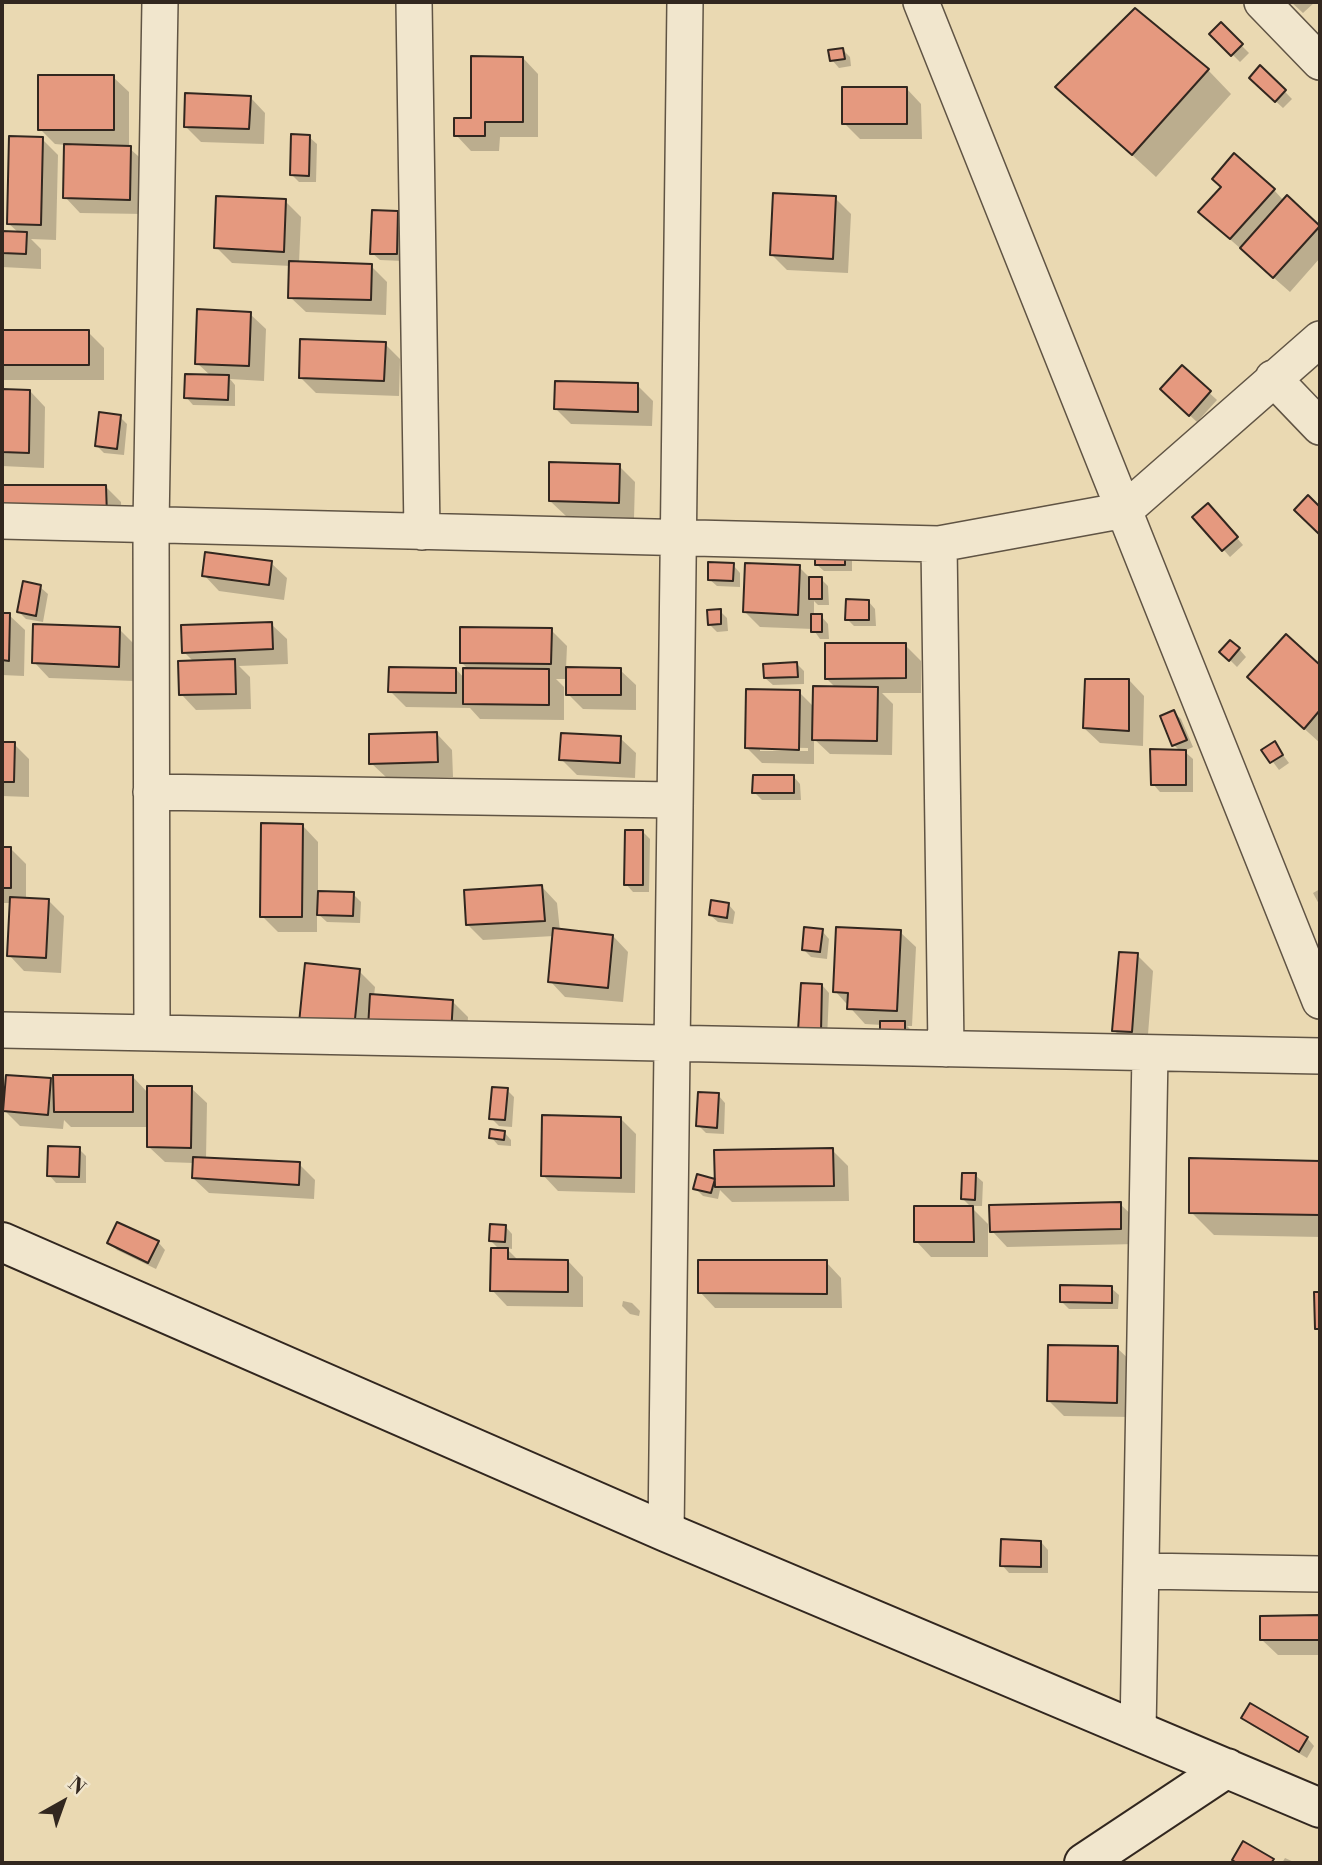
<!DOCTYPE html>
<html>
<head>
<meta charset="utf-8">
<style>
	body { margin:0 }
	#map { position:relative; width:1322px; height:1865px; overflow:hidden; background:#ead9b2; font-family:"Libre Bodoni",serif }
	canvas { display:block }
	.frame { position:absolute; inset:0; border:4px solid #32271f; pointer-events:none }
	.north { position:absolute; left:28px; top:1767px; width:70px; height:70px; -webkit-text-stroke:5px #f1e6cd; paint-order:stroke; rotate:40deg; font-size:19px; font-weight:700; line-height:28px; text-align:center; color:#32271f }
	.north::after { content:''; display:block; margin:auto; width:24px; height:32px; background:#32271f; clip-path:polygon(50% 0,100% 100%,50% 72%,0 100%) }
</style>
</head>
<body>
<div id="map">
<canvas width="1322" height="1865"></canvas>
<div class="frame"></div>
<div class="north">N</div>
</div>
<script>
const context = document.querySelector('canvas').getContext('2d');
context.lineJoin = 'round';
function fill(path, color) { context.fillStyle = color; context.fill(path, 'evenodd'); }
function stroke(path, color, width, dash) { context.strokeStyle = color; context.lineWidth = width; context.lineCap = dash ? 'butt' : 'round'; context.setLineDash(dash || []); context.stroke(path); }
const shadow = new Path2D(`
	M1291,2H1315L1303,13Z
	M1221,25L1249,53L1240,62L1212,34Z
	M843,50L850,57L851,66L839,68L832,60Z
	M523,58L538,74V137H500L499,151H471L456,135L472,120Z
	M1261,67L1292,99L1283,108L1258,85Z
	M1208,70L1231,94L1156,177L1058,87Z
	M113,77L129,92V148L146,163L144,214L80,213L65,197L66,145L55,144L40,129Z
	M906,88L921,104L922,139H860L844,123Z
	M250,97L265,113L264,144L201,142L185,126Z
	M309,137L317,144L316,182H299L292,175Z
	M42,139L58,155L56,240L31,239L41,249V269L2,267V233H19L8,223Z
	M1274,190L1284,201L1288,198L1320,227V258L1290,292L1216,227Z
	M835,198L851,214L848,273L787,270L772,255Z
	M285,201L301,217L299,263L371,266L387,282L386,315L306,312L290,297L291,266L232,263L216,247Z
	M397,213L405,220L403,261L380,260L372,253Z
	M250,314L266,329L264,381L230,379L235,385V406L193,405L186,397L211,376L197,363Z
	M2,331L88,332L104,348V380H2Z
	M385,344L400,359L399,396L316,393L301,378Z
	M1182,368L1217,400L1197,422L1170,397Z
	M637,385L653,401L652,426L571,424L555,408Z
	M2,390L30,391L45,407L44,468L2,466Z
	M120,417L127,424L124,455L104,453L97,446Z
	M619,466L635,482L634,518L566,516L550,501Z
	M2,487H106L121,502L122,531L2,532Z
	M1215,512L1243,545L1230,557L1223,549Z
	M844,552L852,560V571H824L816,564Z
	M271,563L287,578L284,600L219,591L204,575Z
	M733,565L740,573V587L717,586L709,579Z
	M799,567L811,579H821L828,586L829,605H818L814,601V616H821L828,624L829,639H820L813,629L760,627L745,612Z
	M40,587L48,594L43,622L26,619L19,612Z
	M868,601L875,609L876,626H854L847,619Z
	M720,611L727,618L728,631L717,632L709,624Z
	M2,615H9L25,630L24,676L2,675Z
	M271,624L287,639L288,664L239,666L250,677L251,709L196,710L181,694L194,662L184,652Z
	M119,629L135,645L134,681L49,678L34,662Z
	M551,630L567,646L566,669L620,670L636,685V710L583,709L568,694V679H556L564,687V720L480,719L470,708L406,707L390,691L456,669L465,679L469,670L461,662Z
	M1287,637L1320,667V743L1265,693Z
	M905,645L921,661V693H882L893,704L892,755L830,754L814,739V764L762,763L747,748L799,692L814,707L836,688L826,678ZM760,747L808,748V751H760Z
	M1239,649L1246,657L1237,667L1222,652Z
	M797,664L804,671V684L773,685L765,678Z
	M1129,680L1144,696L1143,746L1100,743L1084,728Z
	M1174,712L1181,719L1193,747L1184,751L1193,759V792H1160L1153,784L1181,752L1174,745Z
	M437,734L452,750L453,777L387,778L371,763Z
	M620,738L636,753L635,778L577,775L561,759Z
	M2,743L14,744L29,759V797L2,796Z
	M1274,743L1289,763L1279,770L1264,750Z
	M793,776L800,784L801,800H762L754,792Z
	M303,826L318,842V893L353,894L361,902L360,923L327,922L317,913V932H278L262,916Z
	M642,831L650,839L649,892H633L626,884Z
	M2,848H10L26,864V899L49,901L64,916L61,973L24,971L9,955L11,903H2Z
	M542,887L557,903L560,931L613,936L628,952L623,1002L565,997L550,981L554,936L483,940L468,925Z
	M1320,889V906L1313,893Z
	M728,904L735,912L733,924L718,922L710,915Z
	M822,931L829,939L827,959L811,957L803,949Z
	M900,932L916,947L912,1026H907L912,1031L911,1048L882,1025L865,1024L835,991Z
	M1137,955L1153,971L1147,1047L1129,1046L1114,1030Z
	M359,971L375,987L374,996L453,1002L468,1017L466,1049L316,1038Z
	M822,985L829,993L827,1039L808,1038Z
	M133,1077L149,1094L191,1088L207,1103L206,1159L299,1164L315,1180L314,1199L209,1193L193,1178L194,1163L165,1162L149,1147V1127H71L64,1120L63,1129L20,1126L4,1110L50,1079L55,1085Z
	M507,1090L514,1097L512,1127L499,1126L491,1118Z
	M718,1095L725,1103L724,1134L706,1133L698,1125Z
	M621,1119L636,1134L635,1193L558,1191L543,1175Z
	M504,1132L511,1140V1146L498,1145L491,1137Z
	M79,1149L86,1156V1183H56L49,1175Z
	M832,1150L848,1166L849,1201L732,1202L720,1190L718,1199L703,1196L695,1188L714,1180L717,1183Z
	M1191,1160L1320,1162V1237L1214,1235L1191,1212Z
	M975,1175L983,1182L982,1206H970L963,1199Z
	M1120,1204L1136,1219V1244L1007,1247L992,1231Z
	M972,1208L988,1224V1257H931L916,1241Z
	M505,1226L512,1234V1249L506,1248L519,1261H568L583,1277V1307L507,1306L492,1290L500,1250L490,1240Z
	M158,1242L165,1250L156,1269L117,1250L110,1243Z
	M826,1262L841,1278L842,1308H715L700,1292Z
	M1111,1288L1119,1295L1118,1309H1069L1062,1302Z
	M623,1301L632,1303L640,1311L639,1316L630,1314L622,1306Z
	M1117,1348L1133,1363L1132,1417L1064,1416L1049,1401Z
	M1041,1542L1048,1550V1573H1009L1002,1565Z
	M1320,1617V1655H1278L1262,1640Z
	M1244,1718L1307,1738L1314,1746L1307,1758L1251,1725Z
	M1285,1858L1296,1863H1282Z`);
const building = new Path2D(`
	M1135,8L1209,69L1132,155L1055,87Z
	M1221,22L1243,44L1231,56L1209,34Z
	M843,48L845,59L830,61L828,50Z
	M471,56L523,57V122H485V136H454V118H471Z
	M1260,65L1286,90L1275,102L1249,78Z
	M38,75H114V130H38Z
	M842,87H907V124H842Z
	M185,93L251,96L249,129L184,127Z
	M291,134L310,135L309,176L290,175Z
	M9,136L43,137L41,225L7,224Z
	M64,144L131,146L130,200L63,198Z
	M1234,153L1275,189L1230,239L1198,212L1221,187L1212,179Z
	M773,193L836,196L833,259L770,255Z
	M1287,195L1320,226L1273,278L1240,248Z
	M216,196L286,199L284,252L214,248Z
	M372,210L398,211L397,254H370Z
	M2,231L27,232L26,254L2,253Z
	M289,261L372,264L371,300L288,298Z
	M197,309L251,312L249,366L195,364Z
	M2,330H89V365H2Z
	M300,339L386,342L384,381L299,378Z
	M1182,365L1211,391L1189,416L1160,389Z
	M185,374L229,375L228,400L184,398Z
	M555,381L638,383V412L554,409Z
	M2,389L30,390L29,453L2,452Z
	M99,412L121,415L117,449L95,446Z
	M549,462L620,464L619,503L549,501Z
	M2,485H106L107,516L2,517Z
	M1308,495L1320,507V535L1294,510Z
	M1208,503L1238,537L1222,551L1192,517Z
	M845,550V565H815V551Z
	M205,552L272,561L269,585L202,576Z
	M708,562L734,563L733,581L708,580Z
	M745,563L800,565L798,615L743,612Z
	M809,577H822V599H809Z
	M23,581L41,585L36,616L17,612Z
	M846,599L869,600V620H845Z
	M721,609V624L708,625L707,610Z
	M2,613H10L9,661L2,660Z
	M811,614H822V632H811Z
	M272,622L273,649L182,653L181,625Z
	M33,624L120,627L119,667L32,663Z
	M460,627L552,628L551,664L460,663Z
	M1286,634L1320,665V710L1304,729L1247,677Z
	M1230,640L1240,648L1229,661L1219,652Z
	M825,643H906V678L825,679Z
	M235,659L236,694L179,695L178,661Z
	M797,662L798,677L764,678L763,664Z
	M389,667L456,668V693L388,692Z
	M566,667L621,668V695H566Z
	M463,668L549,669V705L463,704Z
	M1085,679H1129V731L1083,728Z
	M813,686L878,687L877,741L812,740Z
	M746,689L800,690L799,750L745,748Z
	M1174,710L1187,740L1172,746L1160,716Z
	M437,732L438,762L369,764V734Z
	M561,733L621,736L620,763L559,760Z
	M1275,741L1283,755L1270,763L1261,750Z
	M2,742H15L14,782H2Z
	M1150,749L1186,750V785H1151Z
	M753,775H794V793H752Z
	M261,823L303,824L302,917H260Z
	M625,830H643V885H624Z
	M2,847H11V888H2Z
	M542,885L545,921L466,925L464,890Z
	M318,891L354,892L353,916L317,915Z
	M10,897L49,899L46,958L7,956Z
	M711,900L729,903L727,918L709,915Z
	M804,927L823,929L820,952L802,950Z
	M836,927L901,930L897,1011L847,1009L848,993L833,992Z
	M553,928L613,935L608,988L548,982Z
	M1119,952L1138,953L1132,1032L1112,1031Z
	M305,963L360,969L354,1029L299,1023Z
	M801,983L822,984L821,1032L798,1031Z
	M370,994L453,1000L451,1035L368,1028Z
	M880,1021H905V1042L880,1041Z
	M6,1075L51,1078L48,1115L3,1111Z
	M53,1075H133V1112H54Z
	M147,1086H192L191,1148L147,1147Z
	M492,1087L508,1088L505,1120L489,1119Z
	M698,1092L719,1093L717,1128L696,1126Z
	M542,1115L621,1117V1178L541,1176Z
	M490,1129L505,1131L504,1140L489,1138Z
	M48,1146L80,1147L79,1177L47,1176Z
	M833,1148L834,1186L715,1187L714,1150Z
	M193,1157L300,1162L299,1185L192,1178Z
	M1189,1158L1320,1161V1215L1189,1213Z
	M962,1173H976L975,1200L961,1199Z
	M697,1174L715,1179L711,1193L693,1189Z
	M1121,1202V1229L990,1232L989,1205Z
	M914,1206H973L974,1242H914Z
	M117,1222L159,1241L148,1263L107,1243Z
	M490,1224L506,1225L505,1242L489,1241Z
	M491,1248H508V1259L568,1260V1292L490,1291Z
	M698,1260H827V1294L698,1293Z
	M1060,1285L1112,1286V1303L1060,1302Z
	M1314,1292H1320V1329H1315Z
	M1048,1345L1118,1346L1117,1403L1047,1401Z
	M1001,1539L1041,1541V1567L1000,1566Z
	M1320,1615V1640H1260V1616Z
	M1250,1703L1308,1737L1299,1752L1241,1718Z
	M1243,1841L1274,1859L1271,1863H1237L1232,1860Z`);
const street = new Path2D(`
	M414,2L422,532
	M921,2L1320,1001
	M1262,2L1320,62
	M1273,378L1320,427
	M2,521L939,544L1125,510L1320,339
	M939,544L946,1049
	M151,792L675,800
	M2,1030L1320,1056
	M152,1033L151,525L160,2
	M666,1532L685,2
	M1141,1571L1320,1574
	M1138,1731L1150,1053`);
const secondary = new Path2D(`
	M2,1242L666,1532L1320,1808
	M1084,1863L1227,1768`);
fill(shadow, '#0003');
fill(building, '#e5997f');
stroke(building, '#32271f', 2);
stroke(street, '#605444', 38);
stroke(secondary, '#32271f', 42);
stroke(street, '#f1e6cd', 35);
stroke(secondary, '#f1e6cd', 38);
</script>
</body>
</html>
